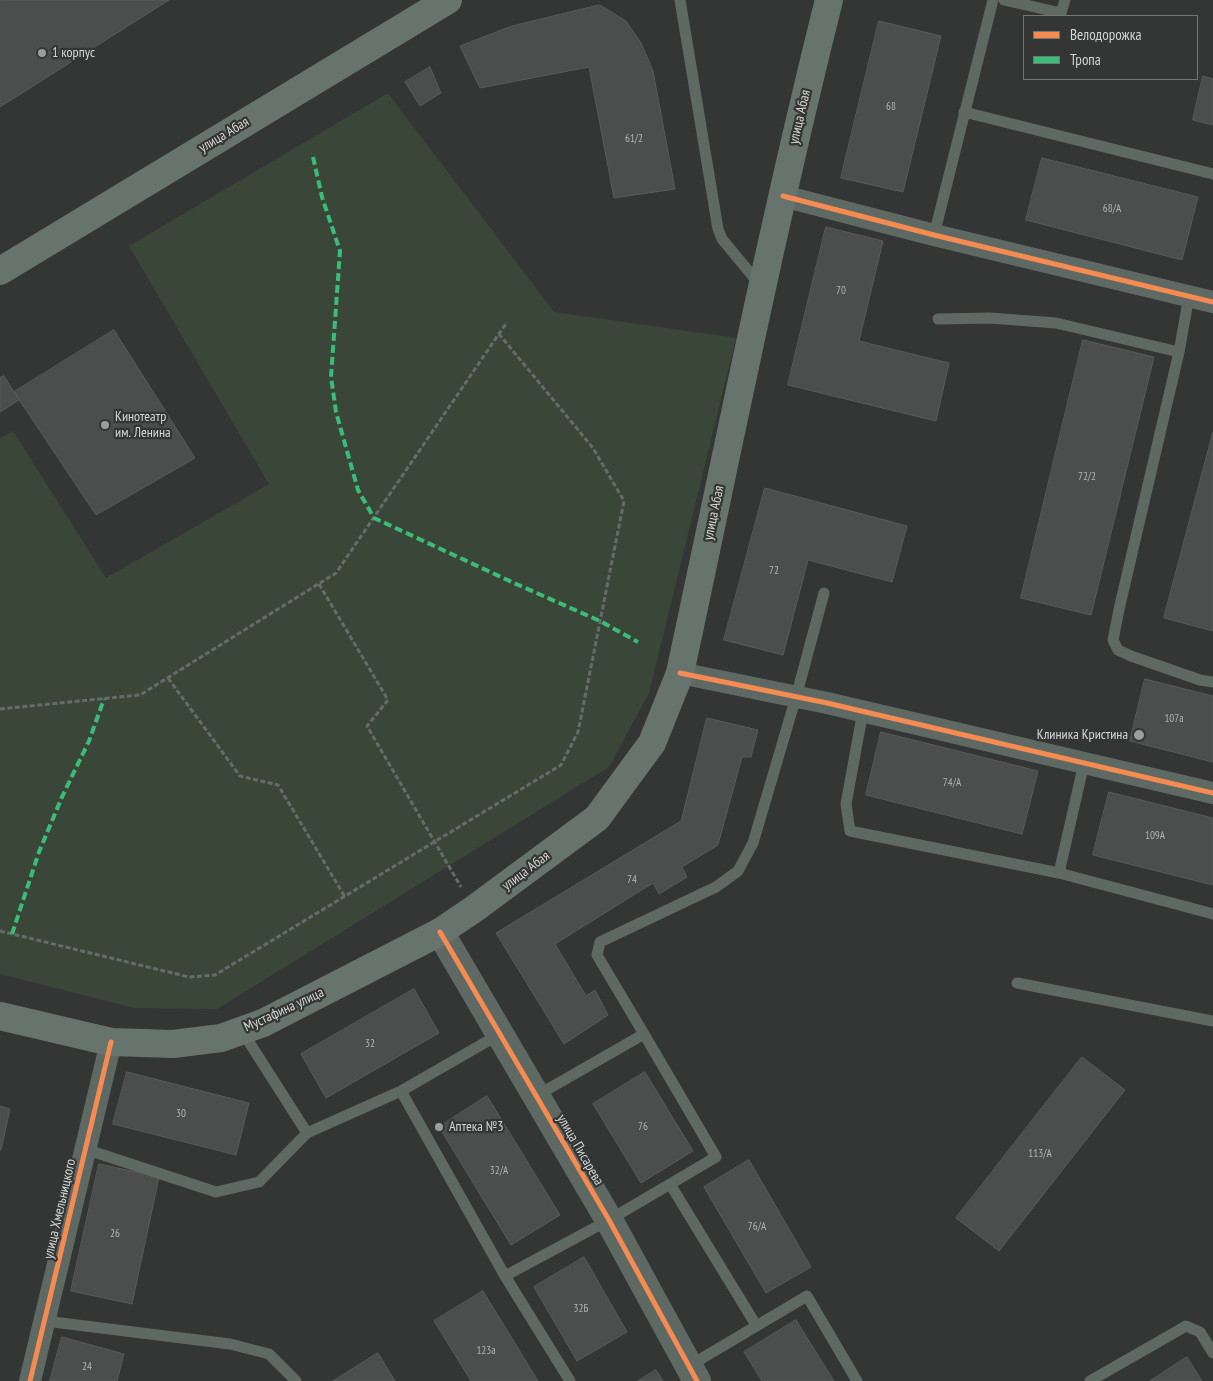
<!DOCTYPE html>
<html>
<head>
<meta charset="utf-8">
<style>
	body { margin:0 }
	#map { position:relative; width:1213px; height:1381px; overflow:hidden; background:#343535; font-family:"PT Sans Narrow",sans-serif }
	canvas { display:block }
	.legend { position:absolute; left:1023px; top:15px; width:175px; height:65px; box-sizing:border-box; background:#333635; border:1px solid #737675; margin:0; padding:6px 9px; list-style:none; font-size:15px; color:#d4d6d6 }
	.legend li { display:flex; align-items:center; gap:10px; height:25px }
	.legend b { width:25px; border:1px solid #737675 }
</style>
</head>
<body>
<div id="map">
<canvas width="1213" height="1381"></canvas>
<ul class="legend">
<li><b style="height:6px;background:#f68b52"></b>Велодорожка</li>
<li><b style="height:6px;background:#3abd76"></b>Тропа</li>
</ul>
</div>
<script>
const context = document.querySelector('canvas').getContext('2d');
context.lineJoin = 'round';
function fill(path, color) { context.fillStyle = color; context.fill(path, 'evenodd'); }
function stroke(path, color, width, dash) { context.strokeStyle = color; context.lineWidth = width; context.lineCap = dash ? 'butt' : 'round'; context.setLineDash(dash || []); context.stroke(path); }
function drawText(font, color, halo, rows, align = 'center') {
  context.font = font + ' "PT Sans Narrow",sans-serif'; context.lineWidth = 4.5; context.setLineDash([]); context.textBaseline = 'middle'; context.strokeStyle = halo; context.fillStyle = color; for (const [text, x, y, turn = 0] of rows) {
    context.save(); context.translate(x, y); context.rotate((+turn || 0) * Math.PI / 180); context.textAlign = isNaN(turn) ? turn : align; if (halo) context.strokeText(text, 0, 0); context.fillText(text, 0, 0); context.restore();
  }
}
const green = new Path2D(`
	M388,93L554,312L736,338L649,693L609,767L217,1009L134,1008L0,974V438L13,431L106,578L269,484L129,246Z`);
const building = new Path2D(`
	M0,0H169L0,107Z
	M600,5L626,21L641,43L653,71L675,189L614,198L589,67L480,88L460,46L512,26Z
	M879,21L941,36L903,192L841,178Z
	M430,67L441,93L420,106L405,82Z
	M1203,76L1213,79V125L1193,120Z
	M1042,158L1198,197L1182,260L1026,220Z
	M826,227L883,241L859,341L949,363L936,421L788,385Z
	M114,330L195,458L96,515L14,392Z
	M1083,340L1154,357L1091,615L1021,598Z
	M4,376L19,400L0,412V378Z
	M1213,432V631L1164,618Z
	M765,488L907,526L892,582L808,560L783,655L724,640Z
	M1145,679L1213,696V762L1130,741Z
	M707,718L758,730L751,757H742L718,845L682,867L687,877L659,894L653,883L555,944L586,996L595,990L608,1015L564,1044L496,933L681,821Z
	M881,732L1038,771L1022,834L866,795Z
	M1109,792L1213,818V885L1093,855Z
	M414,989L439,1033L326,1098L301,1054Z
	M1082,1057L1125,1090L999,1251L956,1218Z
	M127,1072L249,1103L236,1155L113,1124Z
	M645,1072L693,1151L641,1183L593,1104Z
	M487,1096L560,1215L511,1245L439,1127Z
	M0,1106L10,1109L1,1150H0Z
	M749,1160L811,1267L766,1293L704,1187Z
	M99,1164L159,1177L132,1304L71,1291Z
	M584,1257L627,1332L577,1361L534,1287Z
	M483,1291L538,1381H471L434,1321Z
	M796,1320L834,1381H762L744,1352Z
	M62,1337L124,1354L117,1381H50Z
	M378,1353L395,1381H333Z
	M1187,1357L1202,1381H1150Z
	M656,1370L663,1381H638Z`);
const path = new Path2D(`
	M319,584L388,700L367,726L461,887
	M168,678L240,776L278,785L345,897
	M0,709L140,695L336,573L507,322
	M0,931L189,977L215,975L561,765L578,732L624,501L593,448L499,334`);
const service = new Path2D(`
	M680,0L718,229L722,239L760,285
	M1004,0L1061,13L1065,0
	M964,112L1213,174
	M934,235L993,0
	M1189,296L1179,352L1120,605L1113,640L1118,650L1131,656L1200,680L1213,682
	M938,319L990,318L1056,323L1179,352
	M863,711L846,804L850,831L1059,873
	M1084,763L1059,873L1213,914
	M1017,983L1213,1021
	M242,1031L307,1133
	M500,1034L401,1091L505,1276
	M536,1096L644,1034L597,955L600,942L716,887L738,871L753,843L796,697L824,593
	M85,1149L216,1192L259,1182L307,1133L401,1091
	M670,1184L756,1325
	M45,1321L230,1344L269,1354L296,1381
	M689,1366L807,1296L857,1381
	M570,1381L505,1276L609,1220L716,1157L644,1034
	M1090,1381L1186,1326L1200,1332L1213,1353`);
const minor = new Path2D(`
	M783,196L934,235L1213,302
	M680,673L827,703L1213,793
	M30,1381L111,1042`);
const tertiary = new Path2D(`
	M440,932L609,1220L697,1381`);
const secondary = new Path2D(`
	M0,271L448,0
	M0,1016L111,1042L173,1044L221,1038L263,1023L440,932L474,909L597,818L652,743L680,673C728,449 773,223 829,0`);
const quiet = new Path2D(`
	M313,157L322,197L340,251L331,377L336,412L358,490L374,518L514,583L600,621L638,642
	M12,934L39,852L62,797L89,741L104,699`);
const cycleway = new Path2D(`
	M783,196L934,235L1213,302
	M680,673L827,703L1213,793
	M440,932L609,1220L697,1381
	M30,1381L111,1042`);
const markers = [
	[42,53,5,"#9c9e9e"],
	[105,425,5,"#9c9e9e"],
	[1139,735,6,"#9c9e9e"],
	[439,1127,5,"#9c9e9e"]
];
const numberNames = [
	["68",891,107],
	["61/2",634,139],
	["68/А",1112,209],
	["70",841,291],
	["72/2",1087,477],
	["72",774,571],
	["107а",1174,719],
	["74/А",952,783],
	["109А",1155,836],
	["74",632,880],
	["32",370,1044],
	["30",181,1114],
	["76",643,1127],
	["113/А",1040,1154],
	["32/А",499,1171],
	["76/А",757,1227],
	["26",115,1234],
	["32Б",581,1309],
	["123а",486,1351],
	["24",87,1367]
];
const poiNames = [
	["1 корпус",52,53],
	["Кинотеатр",115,417],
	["им. Ленина",115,433],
	["Клиника Кристина",1128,735,"right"],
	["Аптека №3",449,1127]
];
const streetNames = [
	["улица Абая",800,117,-77],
	["улица Абая",224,135,-31],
	["улица Абая",714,513,-78],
	["улица Абая",526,871,-37],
	["Мустафина улица",284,1010,-25],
	["улица Писарева",580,1150,60],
	["улица Хмельницкого",60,1209,-77]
];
fill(green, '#3a4738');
fill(building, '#4c4d4d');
stroke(building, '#595b5b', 1);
stroke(path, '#656b69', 3, [5, 2.5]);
stroke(service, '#5e6964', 11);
stroke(minor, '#5e6964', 22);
stroke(tertiary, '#5e6964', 28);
stroke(secondary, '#67746e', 28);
stroke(quiet, '#3abd76', 4, [8, 4]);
stroke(cycleway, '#f68b52', 5);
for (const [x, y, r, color] of markers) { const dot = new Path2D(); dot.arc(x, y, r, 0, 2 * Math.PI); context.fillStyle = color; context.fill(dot); stroke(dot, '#333635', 2); }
drawText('11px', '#b2b4b4', null, numberNames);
drawText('14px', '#d4d6d6', '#333635', poiNames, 'left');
drawText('14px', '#d4d6d6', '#333635', streetNames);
</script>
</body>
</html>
